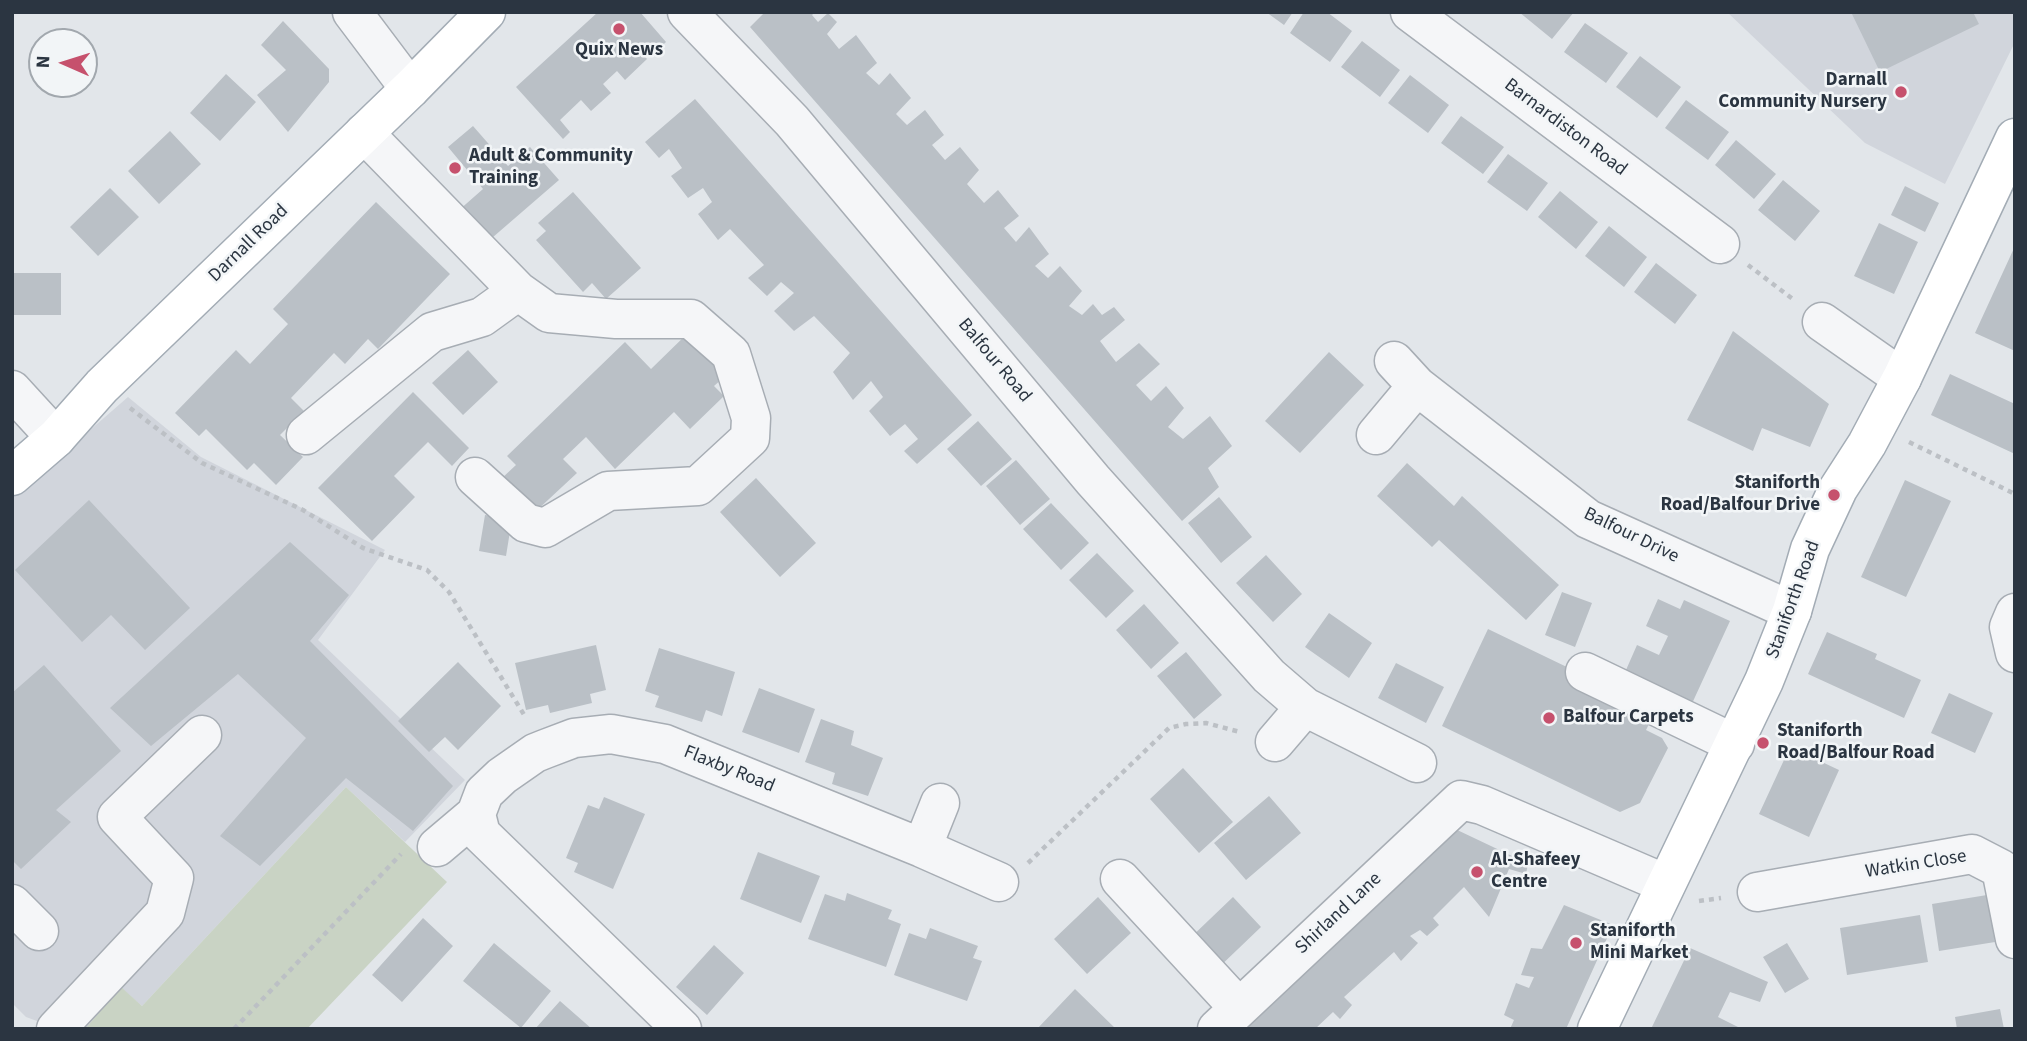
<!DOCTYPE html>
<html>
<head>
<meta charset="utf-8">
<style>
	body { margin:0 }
	#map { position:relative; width:2027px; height:1041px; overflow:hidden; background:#e2e6ea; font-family:"Source Sans 3",sans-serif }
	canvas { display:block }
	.frame { position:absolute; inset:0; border:14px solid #2b3541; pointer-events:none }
	.north { position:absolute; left:28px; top:28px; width:70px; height:70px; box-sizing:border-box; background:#f2f5f7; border:2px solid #a2a8ae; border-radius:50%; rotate:273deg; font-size:19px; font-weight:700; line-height:28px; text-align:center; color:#2b3541 }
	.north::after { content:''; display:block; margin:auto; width:24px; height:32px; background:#c6516d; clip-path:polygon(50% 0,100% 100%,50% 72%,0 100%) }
</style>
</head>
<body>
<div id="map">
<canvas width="2027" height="1041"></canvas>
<div class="frame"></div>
<div class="north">N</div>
</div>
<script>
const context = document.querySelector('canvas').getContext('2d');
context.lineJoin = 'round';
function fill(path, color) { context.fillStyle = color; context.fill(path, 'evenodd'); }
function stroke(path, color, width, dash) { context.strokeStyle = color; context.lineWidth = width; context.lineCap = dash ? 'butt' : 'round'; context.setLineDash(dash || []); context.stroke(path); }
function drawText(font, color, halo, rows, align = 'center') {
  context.font = font + ' "Source Sans 3",sans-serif'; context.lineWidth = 5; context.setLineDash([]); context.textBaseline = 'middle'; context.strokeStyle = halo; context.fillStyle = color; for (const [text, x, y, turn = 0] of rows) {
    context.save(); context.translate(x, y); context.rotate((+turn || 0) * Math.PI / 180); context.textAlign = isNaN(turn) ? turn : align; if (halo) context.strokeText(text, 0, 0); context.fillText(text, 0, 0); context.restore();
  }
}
const built = new Path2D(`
	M1727,12H2015V42L1945,184L1865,143Z
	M128,397L201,457L385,550L318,640L465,780L405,842L346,787L142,1006L121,988L85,1029H59L26,1017L12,1003V498Z`);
const green = new Path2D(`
	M346,787L447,882L307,1029H85L121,987L142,1006Z`);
const building = new Path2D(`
	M598,12H640L666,42L655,52L647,43L639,50L647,59L625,80L617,71L603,84L611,93L591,111L581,100L560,120L570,132L563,139L516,87Z
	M765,12H815L812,15L818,22L828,13L837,22L827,34L839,49L856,35L877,63L866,73L879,85L890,73L911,98L896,114L907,125L925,110L944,135L932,145L945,160L960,147L979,170L967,184L984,203L998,190L1019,216L1004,228L1016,242L1029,227L1049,254L1035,266L1048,278L1060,266L1082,291L1069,306L1082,315L1093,304L1102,315L1114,307L1125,320L1100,341L1116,362L1139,343L1160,364L1136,385L1151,401L1166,386L1184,408L1168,427L1183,439L1210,416L1232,446L1208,468L1219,487L1182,521L750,27Z
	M1266,12H1293L1284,25Z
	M1304,12H1327L1352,31L1330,62L1290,33Z
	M1519,12H1574L1552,39Z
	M1851,12H1973L1979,24L1880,72Z
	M283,21L329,69V82L288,132L257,95L286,70L261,45Z
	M1585,23L1628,53L1606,83L1564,52Z
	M1362,41L1400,70L1380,97L1341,67Z
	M1640,56L1681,87L1657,118L1616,87Z
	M226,74L256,102L220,141L190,113Z
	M1410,75L1449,105L1428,133L1388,103Z
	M695,99L972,415L917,464L904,451L918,439L905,424L890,436L869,411L883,397L871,381L853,400L833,372L850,353L814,316L794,331L774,311L794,293L781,282L767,296L748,278L764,265L730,229L718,240L698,214L712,202L703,188L688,198L671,176L682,168L669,149L659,158L645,142Z
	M1686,100L1729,132L1708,160L1665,128Z
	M1461,116L1504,147L1483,174L1441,143Z
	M473,126L508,166L530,147L559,180L485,244L458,211L483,189L448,147Z
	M170,131L201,164L159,204L128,171Z
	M1736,140L1776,174L1754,199L1715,165Z
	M1508,154L1548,183L1527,211L1487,182Z
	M1783,180L1820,211L1795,241L1758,210Z
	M1905,186L1939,203L1925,232L1891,215Z
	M110,188L139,217L98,256L70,227Z
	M1560,191L1598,222L1576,249L1538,217Z
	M573,192L641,268L606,299L592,283L583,292L536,240L546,231L538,223Z
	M376,202L450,274L378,349L368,339L345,364L334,353L291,398L304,411L280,435L303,457L276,485L254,463L247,470L206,429L199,436L175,413L236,350L250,364L288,324L273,309Z
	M1879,223L1918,242L1894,294L1854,276Z
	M1609,226L1647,257L1624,287L1585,256Z
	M2015,246V351L1975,333Z
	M1656,263L1697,295L1675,324L1634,292Z
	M12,273H61V315H12Z
	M692,329L732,370L714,386L724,396L690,429L674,412L615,469L586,437L563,459L577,473L534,513L501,479L516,465L507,456L625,342L651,369Z
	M1733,331L1829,404L1810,447L1762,428L1753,451L1687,420Z
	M468,350L498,382L463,415L432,383Z
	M1329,352L1364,385L1300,453L1265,421Z
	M1950,374L2015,404V454L1931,415Z
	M413,392L469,448L452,466L428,442L394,476L415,497L372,541L318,488Z
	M978,421L1012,459L981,486L947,449Z
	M1016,460L1050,499L1020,525L986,486Z
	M1407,463L1454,506L1462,496L1559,585L1526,620L1439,540L1432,547L1377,496Z
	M756,478L816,543L780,577L720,512Z
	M1905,480L1951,501L1906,597L1861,577Z
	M1219,497L1252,537L1221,563L1188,523Z
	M89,500L190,608L145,650L111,615L82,642L15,570Z
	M1051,503L1089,543L1061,570L1023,529Z
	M485,515L512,519L506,556L479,551Z
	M290,542L349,595L310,641L453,786L413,831L346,778L260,866L220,836L306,738L238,674L151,746L110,708Z
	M1097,553L1134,591L1106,618L1069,580Z
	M1266,555L1302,594L1273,622L1236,583Z
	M1562,592L1592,603L1575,647L1545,635Z
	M1658,599L1680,609L1684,600L1730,621L1689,710L1643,689L1647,680L1626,670L1637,645L1659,655L1668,636L1646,626Z
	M1144,604L1179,643L1151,669L1116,630Z
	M1329,613L1372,643L1349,678L1305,647Z
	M1488,629L1656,710L1646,730L1662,738L1668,748L1640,803L1620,812L1442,726Z
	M1827,632L1877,654L1875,659L1921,680L1904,718L1808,674Z
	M596,645L606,690L590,694L592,703L550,713L548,705L526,710L515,663Z
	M659,648L735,672L722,716L706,710L702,722L655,707L659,696L645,691Z
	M1186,652L1222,695L1194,719L1157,676Z
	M458,662L501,706L458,750L445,737L429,752L398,721Z
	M1396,663L1444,687L1426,723L1378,698Z
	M44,665L121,751L56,810L71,822L21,869L12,860V693Z
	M759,688L815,709L799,753L742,732Z
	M1949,693L1993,713L1975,753L1931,733Z
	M821,719L854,731L851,745L883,758L868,796L832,784L835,773L805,762Z
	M1790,747L1839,770L1809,837L1759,814Z
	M1183,768L1233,822L1199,853L1150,799Z
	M1269,796L1301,833L1246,880L1214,843Z
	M604,797L645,814L613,889L574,872L578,863L566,858L588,805L599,809Z
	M1453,828L1512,856L1530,853L1526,874L1509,869L1489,917L1464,887L1433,918L1439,925L1427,936L1420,930L1410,936L1418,943L1401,961L1394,952L1344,997L1352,1005L1340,1019L1333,1012L1315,1029H1245Z
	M758,852L820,876L801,923L740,899Z
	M847,893L892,910L888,919L901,924L886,967L808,939L825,894L845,901Z
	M1987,895L1995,942L1939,951L1932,904Z
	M1098,897L1131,933L1087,974L1054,939Z
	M1233,897L1261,927L1214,972L1186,942Z
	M1564,905L1613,925L1566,1029H1510L1514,1020L1504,1015L1516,983L1529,988L1534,977L1521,975L1531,948L1542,949Z
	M1920,915L1928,962L1847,975L1840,928Z
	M423,918L453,946L402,1002L372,975Z
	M930,928L978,946L973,958L982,961L967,1001L894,975L909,933L926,939Z
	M494,943L551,991L521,1028L463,981Z
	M1787,943L1809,979L1785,993L1763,957Z
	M714,945L744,973L707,1015L676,987Z
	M1690,948L1768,982L1760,1002L1730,992L1718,1017L1742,1029H1651Z
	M1075,989L1116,1029H1037Z
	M560,1001L592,1029H535Z
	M2000,1009L2004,1029H1957L1955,1017Z`);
const path = new Path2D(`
	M1748,265L1794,300
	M130,408L202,463L303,510L363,548L427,570L449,592L526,718
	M1909,442L2015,494
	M1028,863L1169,728L1186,724L1206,723L1240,732
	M1699,901L1721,898
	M234,1029L401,854`);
const minor = new Path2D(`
	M352,12L410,89
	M687,12L792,121L1093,480L1269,676L1305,707L1417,763
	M1410,12L1720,244
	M364,133L518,291L549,313L616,319H691L731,354L751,418L750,438L698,486L608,491L545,528L526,523L475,477
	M1822,322L1902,378
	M1394,361L1417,386L1588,519L1792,611
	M12,390L56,438
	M306,435L432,332L482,317L518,291
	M1376,435L1417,386
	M2015,613L2009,627L2015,653
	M1585,672L1735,744
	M1275,742L1305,707
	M437,847L476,814
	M922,848L940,803
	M1120,879L1239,1008
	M1757,892L1972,854L2001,869L2015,939
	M12,904L39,931
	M56,1029L165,913L174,878L117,817L202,735
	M682,1029L481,834L476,814L484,793L502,776L535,753L545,749L574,738L611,734L665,744L922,848L999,882
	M1217,1029L1461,800L1482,805L1666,884`);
const major = new Path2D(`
	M12,476L56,438L102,386L410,89L486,12
	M1597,1029L1764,681L1792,611L1810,549L1838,489L1867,444L1902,378L2015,138`);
const markers = [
	[619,29,7,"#c6516d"],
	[1901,92,7,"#c6516d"],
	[455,168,7,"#c6516d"],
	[1834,495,7,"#c6516d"],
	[1549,718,7,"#c6516d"],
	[1763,743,7,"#c6516d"],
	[1477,872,7,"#c6516d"],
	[1576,943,7,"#c6516d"]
];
const poiNames = [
	["Quix News",619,51,"center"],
	["Darnall",1887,81,"right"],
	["Community Nursery",1887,103,"right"],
	["Adult & Community",469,157],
	["Training",469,179],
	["Staniforth",1820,484,"right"],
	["Road/Balfour Drive",1820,506,"right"],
	["Balfour Carpets",1563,718],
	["Staniforth",1777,732],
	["Road/Balfour Road",1777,754],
	["Al-Shafeey",1491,861],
	["Centre",1491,883],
	["Staniforth",1590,932],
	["Mini Market",1590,954]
];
const streetNames = [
	["Barnardiston Road",1565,128,37],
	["Darnall Road",249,244,-44],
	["Balfour Road",994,361,50],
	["Balfour Drive",1631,536,26],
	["Staniforth Road",1794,600,-70],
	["Flaxby Road",729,770,22],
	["Watkin Close",1916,865,-9],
	["Shirland Lane",1339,914,-43]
];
fill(built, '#d1d5dc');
fill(green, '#c9d3c4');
fill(building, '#bac0c6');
stroke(minor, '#a7adb4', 41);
stroke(major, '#a3acb5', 41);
stroke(path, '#bcc0c5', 4.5, [5, 5]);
stroke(minor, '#f5f6f8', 38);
stroke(major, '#fff', 38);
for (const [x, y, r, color] of markers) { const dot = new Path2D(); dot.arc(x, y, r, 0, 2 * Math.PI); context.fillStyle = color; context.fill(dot); stroke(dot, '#f2f5f7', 2.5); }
drawText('bold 19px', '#2b3541', '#f2f5f7', poiNames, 'left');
drawText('19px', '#2b3541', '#f2f5f7', streetNames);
</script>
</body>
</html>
